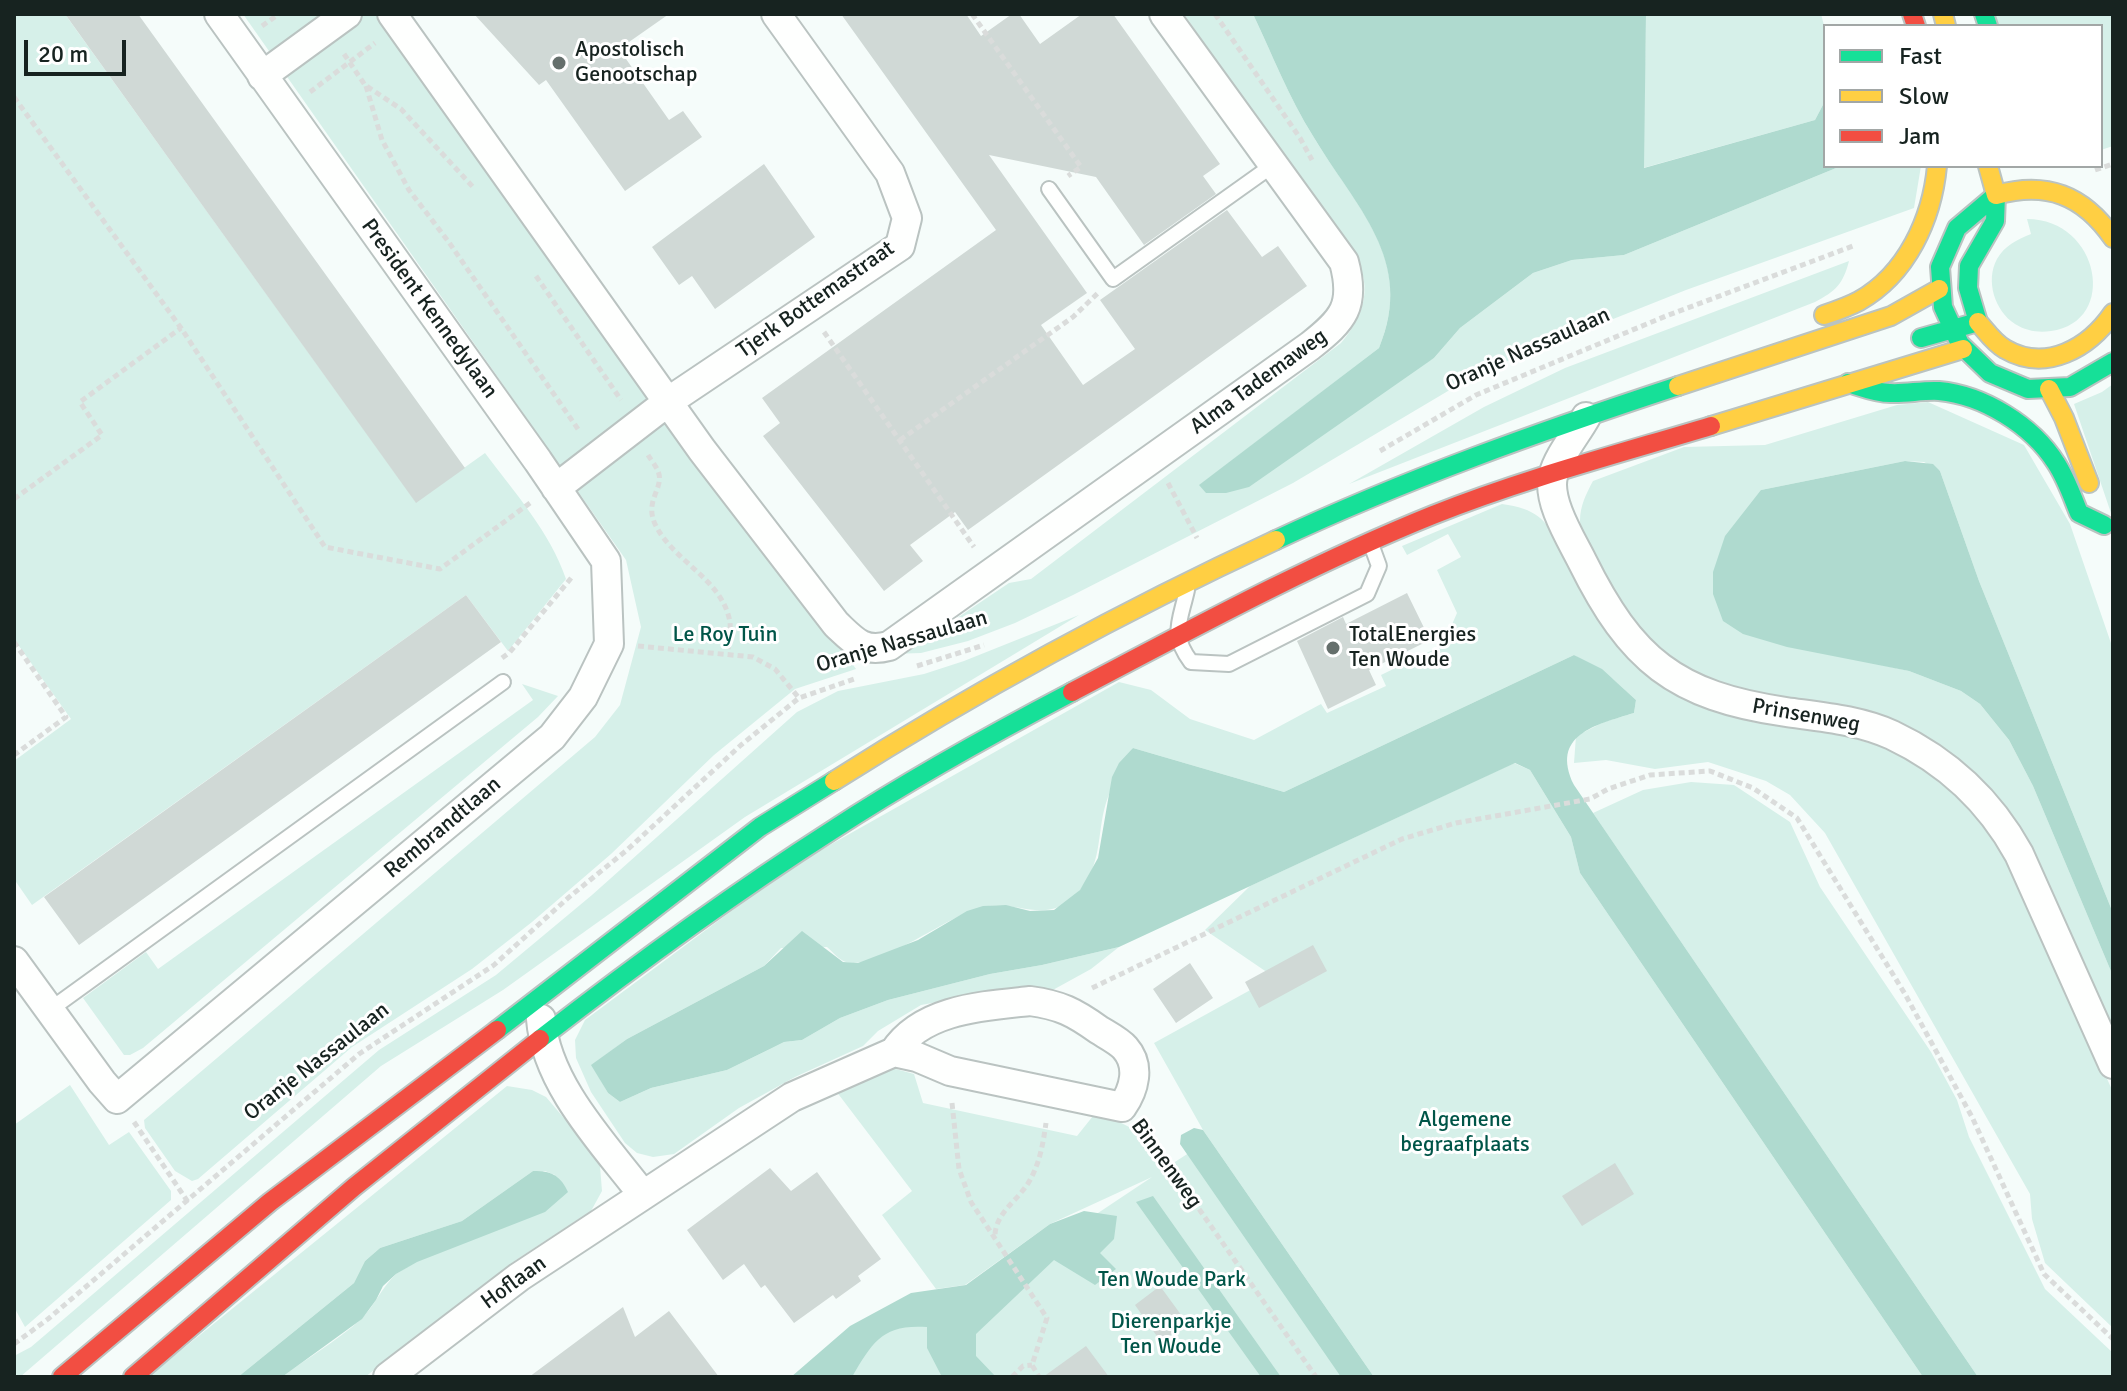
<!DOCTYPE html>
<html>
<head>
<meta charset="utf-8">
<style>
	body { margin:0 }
	#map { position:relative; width:2127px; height:1391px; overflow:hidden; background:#f5fcfa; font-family:Signika,sans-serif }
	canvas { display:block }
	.frame { position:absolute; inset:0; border:16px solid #172320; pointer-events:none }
	.legend { position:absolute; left:1823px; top:24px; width:280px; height:144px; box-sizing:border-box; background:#fff; border:2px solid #a2a7a6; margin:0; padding:10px 14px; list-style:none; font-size:24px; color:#172320 }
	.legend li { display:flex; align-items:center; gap:16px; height:40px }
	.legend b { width:40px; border:2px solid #a2a7a6 }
	.scale { position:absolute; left:24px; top:40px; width:102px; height:36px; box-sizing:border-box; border:4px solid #172320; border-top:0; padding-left:10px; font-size:24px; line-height:28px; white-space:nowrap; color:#172320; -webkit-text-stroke:6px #fff; paint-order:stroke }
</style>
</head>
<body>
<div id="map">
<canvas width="2127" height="1391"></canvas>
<div class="frame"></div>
<ul class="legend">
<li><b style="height:10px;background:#16e098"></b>Fast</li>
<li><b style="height:10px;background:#ffcf43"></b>Slow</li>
<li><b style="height:10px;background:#f24e42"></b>Jam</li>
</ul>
<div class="scale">20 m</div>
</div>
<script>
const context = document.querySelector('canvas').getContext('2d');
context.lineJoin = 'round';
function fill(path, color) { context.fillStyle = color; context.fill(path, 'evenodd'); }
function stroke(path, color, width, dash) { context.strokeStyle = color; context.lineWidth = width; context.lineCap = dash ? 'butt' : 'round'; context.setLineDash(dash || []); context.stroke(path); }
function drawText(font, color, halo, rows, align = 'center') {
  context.font = font + ' Signika,sans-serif'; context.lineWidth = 6; context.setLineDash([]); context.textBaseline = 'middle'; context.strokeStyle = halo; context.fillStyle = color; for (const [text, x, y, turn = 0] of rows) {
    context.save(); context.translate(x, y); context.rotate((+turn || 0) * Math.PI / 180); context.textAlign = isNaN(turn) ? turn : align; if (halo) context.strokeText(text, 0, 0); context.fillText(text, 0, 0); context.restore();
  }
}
const green = new Path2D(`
	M14,14H71L67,17L416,502L485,453C515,493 550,532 566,579L508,651L466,595L32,905L14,879V761L71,719L14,639Z
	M243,14H380L657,392L856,669L795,689L714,755L611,854L532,922L472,969L352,1047L198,1179L192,1181L175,1171L145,1128L144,1120L595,737L620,705L641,627L626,560Z
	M1184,14H1253C1272,54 1289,98 1313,136C1356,208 1416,259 1379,348L1200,485L1207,493L1434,358L1460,328L1533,273L1572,260L1624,255L1841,166H1921L1914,208L1686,290L1480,372L1293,483L1073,595L1015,623L968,641L921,653L891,654L920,643L1009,583L1031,579L1341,343C1357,324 1369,301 1363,276C1355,243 1316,209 1296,182C1257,127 1223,69 1184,14Z
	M1646,14H1821L1825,29V101L1815,120L1643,168Z
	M1994,14H2113V146L2101,150V26H1998Z
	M2027,219C2100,219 2119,322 2051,331C2039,333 2026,331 2015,324C1995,311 1985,281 1997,259C2004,246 2018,239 2031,234Z
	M1849,261C1843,284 1836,291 1815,302L1349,484L1484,407L1565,368Z
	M2113,384V519L2074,404L2102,392Z
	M1928,402L2024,445L2070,524L2113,649V913L1979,581L1940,471L1924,462L1905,461L1761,490L1850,658L1909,671L1961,691L1980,704L2009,740L2033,786L2113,976V1034L1984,786C1914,757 1845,726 1775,700C1740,687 1704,682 1672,661C1642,641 1581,558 1580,521C1580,506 1586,494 1593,481L1684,447L1765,445L1897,405Z
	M1502,504C1536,509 1545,518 1561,547L1713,709L1756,723L1822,730L1884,747L1915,763L1954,792L1983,819L2009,862L2113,1092V1328L2045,1263L2032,1219L2030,1194L1825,833L1790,795L1766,781L1708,762L1655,769L1606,760L1574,763L1576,736L1604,722L1634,713L1636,700L1614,680L1574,655L1284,792L1133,748C1125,764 1114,780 1108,797C1096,829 1104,859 1081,889C1048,930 1017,897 979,908C948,916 877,971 846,962C839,960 833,952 827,947L781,948L764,966L627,1039L592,1065L608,1093L620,1102L651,1088L727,1070L770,1049L784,1042L802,1040L840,1018L888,1000L990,974L1042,965L1119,947L1091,969L1051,991L954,999L921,1005L878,1031L863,1046L795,1077L739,1108L674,1154L653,1157L637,1153L625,1143L591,1092L576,1058L575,1040L585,1020L789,868L1119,682L1151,690L1190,719L1254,740L1321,704L1327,713L1386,686L1381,675L1443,645L1457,613L1437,570L1461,557L1448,534L1407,555L1402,546Z
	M1079,615L745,817L503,990L381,1066L20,1377L15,1374L14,1356L31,1347L379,1050L496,975L592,895L797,712L838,691L924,674L964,661Z
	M522,684L558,696L538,717L143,1048L130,1055H124L83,998L146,952L158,969L533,700Z
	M1514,763L1530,770L1571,837L1580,873L1923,1377H1374L1203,1130L1154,1043L1274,977L1205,930L1250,886Z
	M1691,782L1734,785L1790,822L1820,887L1931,1052L1957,1100L1969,1137L2045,1289L2113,1353V1377H1978L1593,813L1643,790Z
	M892,1068L914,1074L923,1103L1077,1136L1093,1116C1136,1122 1141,1135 1161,1171L1198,1147L1359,1377H825L892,1317L1005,1275L1152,1177L1050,1224L965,1285L936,1289L882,1215L912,1191L836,1091Z
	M70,1085L109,1145L129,1132L171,1191V1200L25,1327L14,1307V1125Z
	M507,1086L532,1090L546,1097L592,1151L600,1166L602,1191L591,1211L516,1260L365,1377H282C307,1358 337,1341 360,1320C375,1306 381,1288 396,1274L555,1175L545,1171H533L462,1221L380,1248L365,1261L354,1283L238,1377H148Z`);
const water = new Path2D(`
	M1253,14H1646L1644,168L1815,120L1825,101V166H1841L1624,255L1572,260L1533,273L1460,328L1434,358L1249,487L1226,493H1206L1199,485L1379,348C1416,260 1355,207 1313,136C1289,98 1272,54 1253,14Z
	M1905,461L1933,464L1940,471L1979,581L2113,913V976L2033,786L2009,740L1980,704L1961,691L1909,671L1787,647L1743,634L1723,621L1713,594V572L1725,536L1761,490Z
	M1574,655L1602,669L1636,700L1634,713C1595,725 1550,735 1574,785L1978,1377H1923L1580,873L1571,837L1530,770L1515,763L1119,947L1042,965L990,974L888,1000L840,1018L802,1040L784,1042L770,1049L727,1070L651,1088L620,1102L608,1093L591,1065L627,1039L764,966L802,931L843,962L858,963L918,940L967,911L983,906L1006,905L1030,911L1054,910L1080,890L1098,858L1112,777L1119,763L1133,748L1284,792Z
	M1194,1128L1203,1130L1374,1377H1341L1180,1144L1181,1135Z
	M533,1171C551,1170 561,1176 568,1192L545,1212L417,1262L396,1274L383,1286L376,1300L362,1319L282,1377H238L354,1283L365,1261L380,1248L462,1221Z
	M1153,1196L1281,1377H1261L1136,1202Z
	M1084,1211L1117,1216L1114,1239L1100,1253L1116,1269L1095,1285L1054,1260L976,1334V1356L996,1377H942L927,1348V1327C883,1324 873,1341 852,1377H791L850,1326L911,1293L966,1285L1050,1224Z`);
const building = new Path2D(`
	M65,14H138L465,468L416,503Z
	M474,14H669L619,49L669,120L683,111L702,137L625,191L546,80L539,85Z
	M841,14H966L981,36L1012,14H1019L1040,44L1082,14H1113L1220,164L1203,176L1216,194L1144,245L1096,177L989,155L1087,293L1041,325L1083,385L1135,349L1100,300L1227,210L1262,257L1278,246L1307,286L968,530L955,512L910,545L923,561L884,591L763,436L780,423L762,398L996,230Z
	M764,164L815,237L715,309L692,276L679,285L652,247Z
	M1407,593L1430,640L1369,670L1376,685L1328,709L1297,641L1343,617L1346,624Z
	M466,595L501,642L79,945L44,897Z
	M1313,945L1327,971L1259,1008L1245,982Z
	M1190,963L1213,998L1176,1023L1153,989Z
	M1615,1163L1634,1194L1582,1226L1562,1196Z
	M770,1168L791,1191L817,1172L881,1259L858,1276L861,1281L836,1299L833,1295L794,1323L765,1285L761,1288L744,1264L723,1280L687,1230Z
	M1160,1286L1187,1323L1161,1342L1135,1305Z
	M623,1307L635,1337L669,1311L719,1377H529Z
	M1086,1346L1109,1377H1043Z`);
const path = new Path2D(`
	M972,14L1081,167L1068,176
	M1215,14L1300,138L1312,160
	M262,26L279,14
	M344,54L365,85L401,109L473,187
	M366,86L382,140L409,190L448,241L580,432
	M310,92L375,43
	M14,97L181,328L325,547L440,569L530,503
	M2095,170L2113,164
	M536,276L621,400
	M824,332L974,547
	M900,440L1073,317L1098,293
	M1380,451L1476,395L1666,316L1853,246
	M648,455C651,460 656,466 658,471C665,488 644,500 655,524C673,562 722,578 730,622C731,632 728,644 728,653
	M1168,483L1197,538
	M14,499L102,435L80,402L181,328
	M14,642L66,717L14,755
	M638,646L753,657L775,669L799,698
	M502,658L510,652L572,577
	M917,666L984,645
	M1092,988L1402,839L1456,823L1590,799L1608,789L1650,775L1710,771L1753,788L1797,818L1905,994L1972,1117L2044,1274L2113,1339
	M952,1103L959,1169L971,1202L1047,1318L1032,1365L1039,1377
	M134,1122L188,1202
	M1142,1127L1316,1377
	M995,1234C997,1211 1019,1200 1030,1180C1040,1162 1043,1144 1046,1123
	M14,1344L48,1319L359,1054L494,965L568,898L627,850L741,745L799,698L857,678
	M1012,1377L1023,1366L1032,1365`);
const lane = new Path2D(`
	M1049,189L1113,279L1273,165
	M1187,590C1180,622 1170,634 1191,662L1229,664L1367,594L1379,566L1371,544
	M51,1009L503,682`);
const street = new Path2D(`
	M392,14L702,450L836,624C854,641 863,653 889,646L1310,346C1343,320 1356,306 1344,262L1164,14
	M262,76L347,14
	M1586,417C1576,435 1558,456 1553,476C1547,501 1571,539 1582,561C1631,660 1675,696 1786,712C1822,717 1859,720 1892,735C1947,761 1990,801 2019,854L2113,1064
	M556,488L669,401L900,246L907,218L890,173L776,14
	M14,961L102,1082L117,1099L552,737L583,697L609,644L606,561L538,461L219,14
	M1030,1001C1060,1005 1074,1012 1099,1030C1107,1035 1119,1041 1125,1048C1141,1066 1134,1090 1122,1107L950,1071L917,1057L894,1052C922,1009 983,1006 1030,1001Z
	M541,1019C546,1085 605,1145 643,1195
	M388,1377L519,1277L792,1097L894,1052`);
const fast = new Path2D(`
	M1984,14L1988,26
	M1921,338L1978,322L1968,288L1969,266L1995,221L1996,195L1957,228L1940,267L1943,307L1960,344L1990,373L2028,389L2070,387L2113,362
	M1848,383C1862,387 1875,393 1890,393C1906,394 1922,390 1939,391C1983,395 2032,425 2056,463C2066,478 2072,496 2079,513L2104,525
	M1276,540C1406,479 1541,431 1678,386
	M497,1030L760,827L834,781
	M540,1039C634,966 731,895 831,831C909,780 990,735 1072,692`);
const slow = new Path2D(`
	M1943,14L1946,26
	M1988,166L1996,195C2047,181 2083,195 2113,238
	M1824,315C1836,311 1848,307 1859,301C1907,274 1932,219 1937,166
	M1978,322C1986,331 1994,343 2005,349C2046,373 2089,348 2113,313
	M1678,386L1891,316L1939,289
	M2049,389L2064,418L2089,483
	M1711,426L1963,349
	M834,781C976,691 1123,611 1276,540`);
const jam = new Path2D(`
	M1912,14L1916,26
	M1072,692C1190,630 1309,565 1433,515C1523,479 1618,454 1711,426
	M62,1377L270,1202L497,1030
	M133,1377L354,1187L540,1039`);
const markers = [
	[559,63,8,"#656f6c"],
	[1333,648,8,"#656f6c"]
];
const poiNames = [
	["Apostolisch",575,50],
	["Genootschap",575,75],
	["TotalEnergies",1349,635],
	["Ten Woude",1349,660]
];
const streetNames = [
	["Tjerk Bottemastraat",816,300,-35],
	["President Kennedylaan",429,309,54],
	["Oranje Nassaulaan",1528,350,-24],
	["Alma Tademaweg",1259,382,-36],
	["Oranje Nassaulaan",902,642,-16],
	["Prinsenweg",1806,716,10],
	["Rembrandtlaan",443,828,-40],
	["Oranje Nassaulaan",317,1062,-38],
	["Binnenweg",1166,1164,54],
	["Hoflaan",514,1283,-36]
];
const parkNames = [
	["Le Roy Tuin",725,635],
	["Algemene",1465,1120],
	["begraafplaats",1465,1145],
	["Ten Woude Park",1172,1280],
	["Dierenparkje",1171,1322],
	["Ten Woude",1171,1347]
];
fill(green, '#d6f0e9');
fill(water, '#afdacf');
fill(building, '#d0d9d6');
stroke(lane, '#bac3c1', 18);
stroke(street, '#bac3c1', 32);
stroke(fast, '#bac3c1', 22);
stroke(slow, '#bac3c1', 22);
stroke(jam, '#bac3c1', 22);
stroke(path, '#dadcdb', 5, [6, 4]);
stroke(lane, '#fefffe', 14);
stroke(street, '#fefffe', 28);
stroke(fast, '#16e098', 18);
stroke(slow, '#ffcf43', 18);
stroke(jam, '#f24e42', 18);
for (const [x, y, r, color] of markers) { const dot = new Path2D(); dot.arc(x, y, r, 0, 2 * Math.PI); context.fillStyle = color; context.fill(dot); stroke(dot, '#fff', 3); }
drawText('22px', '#172320', '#fff', poiNames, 'left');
drawText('22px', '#172320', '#fff', streetNames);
drawText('22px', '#005548', '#fff', parkNames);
</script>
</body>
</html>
